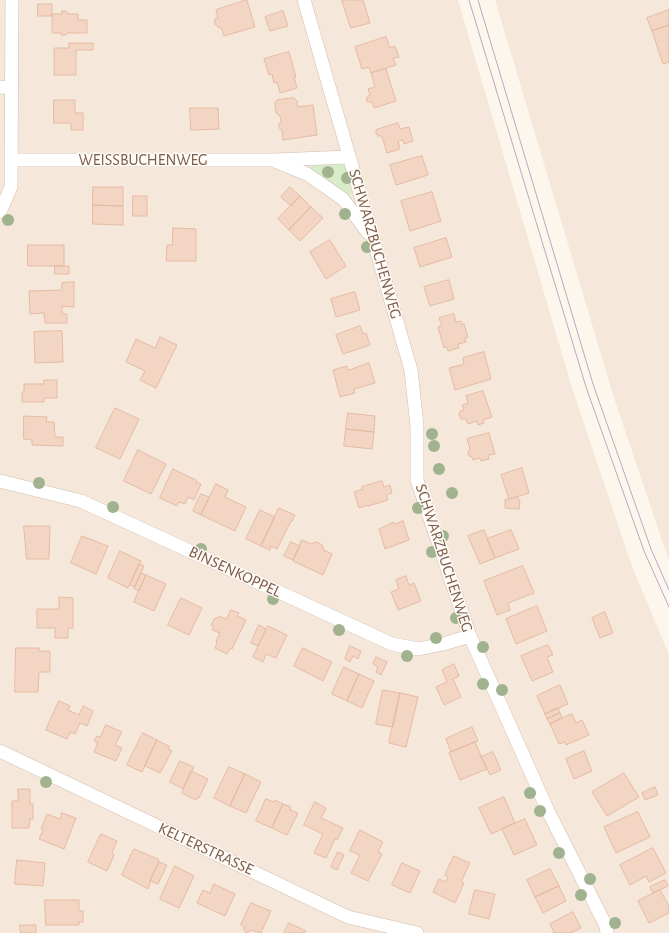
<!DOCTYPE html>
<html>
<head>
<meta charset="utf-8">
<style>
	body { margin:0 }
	canvas { display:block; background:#fdf6ec }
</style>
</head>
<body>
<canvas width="669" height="933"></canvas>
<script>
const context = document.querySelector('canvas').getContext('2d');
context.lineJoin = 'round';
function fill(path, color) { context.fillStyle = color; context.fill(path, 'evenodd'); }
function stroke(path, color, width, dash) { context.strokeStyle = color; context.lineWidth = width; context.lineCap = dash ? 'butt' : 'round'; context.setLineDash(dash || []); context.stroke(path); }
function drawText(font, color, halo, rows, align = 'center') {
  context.font = font + ' "Alegreya Sans",sans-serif'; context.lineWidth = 3; context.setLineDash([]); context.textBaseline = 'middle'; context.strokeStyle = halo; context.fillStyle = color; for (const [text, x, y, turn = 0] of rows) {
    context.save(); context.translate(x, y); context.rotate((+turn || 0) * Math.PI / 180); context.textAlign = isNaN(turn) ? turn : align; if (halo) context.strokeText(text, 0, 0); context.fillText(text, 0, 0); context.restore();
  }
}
const residential = new Path2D(`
	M0,0H458L572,388L632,566L669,655V933H0Z
	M495,0H669V561L614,398Z`);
const green = new Path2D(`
	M345,164L352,192L350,195H347L330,182L311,170V165Z`);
const building = new Path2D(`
	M247,0L255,27L224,36L221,27L219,28L215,24V19L218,18L216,10Z
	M342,0H363L370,23L351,28Z
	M38,4H52V16H38Z
	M669,10V25L652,31L647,18Z
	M62,11H66L68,14H78V20H87V33H68L65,35H61V33H52V14H62Z
	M283,11L288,26L270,31L265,17Z
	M669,25V62L663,64L652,31Z
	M386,37L390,48L395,46L399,57L393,58L396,65L371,73L369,67L362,69L355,47Z
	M69,43H93V50H76V75H54V48H69Z
	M289,52L296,77H294L297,88L280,93L277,82L274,83L272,74L269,75L264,59Z
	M386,69L396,101L374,108L372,102H367L366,98L370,95L368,89L375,87L371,73Z
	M294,98L297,101L298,107L313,105L317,135L283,140L282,130L279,128V124L281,121L280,116L276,113L275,103L277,100Z
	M54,100H75V113H83V130H71V123H54Z
	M190,108H218L219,129L191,130Z
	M398,123L400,129L409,127L413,141L404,144L403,140L398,141L400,149L387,153L382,136H378L376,134V130Z
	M422,156L428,175L396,185L390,165Z
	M93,187H123V206L93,205Z
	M290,187L300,196L291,206L281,197Z
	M432,192L441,221L410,231L401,201Z
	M133,196H147V216H133Z
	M300,196L311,207L289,230L278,219Z
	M93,205L123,206V225L93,224Z
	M311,207L323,218L300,241L289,230Z
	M173,228L196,229V261H166L167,245H172Z
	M446,238L452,257L420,267L414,248Z
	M330,240L346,266L326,279L310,252Z
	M28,245H64V266H28Z
	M55,266H69V274H55Z
	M449,280L454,299L430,306L424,287Z
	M74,282V307L62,306V314H67V323H45L44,313L30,314L29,291L62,290V283Z
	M355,292L360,310L336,317L331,299Z
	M454,314L456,322L461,321V324H464L468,337L465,338L466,342L458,344L459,348L448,351L447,347L444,348L438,327L442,326L439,318Z
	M360,326L363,334L366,333L370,345L343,354L336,335Z
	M62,331L63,362L35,363L34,332Z
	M160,337L177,345L156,388L140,380L145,371L126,362L136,339L155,348Z
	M484,352L491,379L455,390L449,368L464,364L463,358Z
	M369,363L375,383L354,389L355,393L340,397L333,370L347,366L348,370Z
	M44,380H57V398H44V402H22V392H24V384H43Z
	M483,391L492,417L483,420L484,423L478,425L477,421L468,424L466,419H461L459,415L460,411L464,410L462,405L468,403L466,396Z
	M115,408L139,419L120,459L96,448Z
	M348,413L375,416L374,432L346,429Z
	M24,416L47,417L46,422H54L55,437H63V446L32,445V440L24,439Z
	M346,429L374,432L372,449L344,446Z
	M489,433L495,454L488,455L489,459L481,461L480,458L473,460L472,457L469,456L468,452L470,449L467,439Z
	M138,450L166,464L151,494L124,481Z
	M522,468L529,493L509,499L501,475Z
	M173,469L196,480V482L201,484L194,500L188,497L185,504L179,502L177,506L160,498Z
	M382,481L384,487L390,485L392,493L386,495L388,500L368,506V505L359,508L354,492L363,489L362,487Z
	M216,484L228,490L225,497L246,507L235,531L201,515Z
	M201,494L209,497L201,515L193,511Z
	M518,497L520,503L519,509L505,508V500Z
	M279,508L295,515L292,521H291L277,549L271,546L270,550L261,546Z
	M260,510L275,517L261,546L246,539Z
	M403,521L409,540L385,549L379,529L394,522L395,524Z
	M24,526H50L49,559H27Z
	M484,530L495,558L480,564L468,536Z
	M511,530L519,549L495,558L487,539Z
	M82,536L108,546L96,574L71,563Z
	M302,540L311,544L316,542L319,543L322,545L324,550L332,554L323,575L293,561Z
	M291,542L300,546L293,560L284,556Z
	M120,551L141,561L128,588L108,578Z
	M139,564L144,566L135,587L130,585Z
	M523,566L534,593L508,603L510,610L497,615L484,581Z
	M141,573L146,575L139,591L134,589Z
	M146,575L166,584L154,611L134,602Z
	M406,576L409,585L414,583L421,601L398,610L391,592L399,589L396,580Z
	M59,597L73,598V628H68V638H55V628H37V609H59Z
	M181,598L202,608L189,635L168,625Z
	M537,606L547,631L516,644L506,619Z
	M231,610L239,613L237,616L246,620L232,649L230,648L227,654L215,648L217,642L216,641L220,633L212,630L214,627L211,625L215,618H218L219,616L226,619Z
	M605,612L613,633L600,638L592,618Z
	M259,625L266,629L258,646L251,643Z
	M268,626L287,635L276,658L266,654L263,662L253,657Z
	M548,645L553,655L547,657L553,672L532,681L521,656Z
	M350,646L361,651L358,659L353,656L350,662L345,659Z
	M16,648H39V651H50V672H39L38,692H15Z
	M303,648L332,662L323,681L294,666Z
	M376,657L387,662L381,675L376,672L378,667L373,664Z
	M454,664L459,676L453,679L461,697L444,705L436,687L447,682L442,670Z
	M344,667L359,674L347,701L332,694Z
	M359,674L374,681L362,708L347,701Z
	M560,685L568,704L545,714L537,696Z
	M383,690L400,693L393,727L376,724Z
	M400,693L418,697L406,747L389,743Z
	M59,701L70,706L68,710L79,715L83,706L93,711L87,726L80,723L75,734L70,732L67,739L46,730Z
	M558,708L560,713L547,719L545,714Z
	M560,713L562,718L550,724L547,719Z
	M572,714L576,723L582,720L589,735L566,745L565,742L559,744L550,724Z
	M106,725L122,732L115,745L122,748L116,761L94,752L98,743L94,741L97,736L100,737Z
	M472,727L478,741L451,752L446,739Z
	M143,733L157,740L142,772L127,765Z
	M157,740L170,747L168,749L172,751L160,773L145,766Z
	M475,742L487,769L460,780L449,753Z
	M584,751L592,771L574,779L566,759Z
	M493,752L501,770L490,775L481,757Z
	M180,761L194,767L183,789L170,782Z
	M229,767L245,774L230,806L214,798Z
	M191,771L208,779L199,798L198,797L196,800L182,793Z
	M624,773L639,797L607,816L592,792Z
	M245,774L261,782L246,813L230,806Z
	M655,787L658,795L645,800L642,793Z
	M18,789H30V804H33V819H30L29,828H12V801H18Z
	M504,797L515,823L491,834L479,808Z
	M266,799L274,802L275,800L283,804L272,828L256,821Z
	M315,802L326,808L321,818L343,828L337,840L335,839L326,858L314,853L323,834L304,825Z
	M283,804L291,807L290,810L298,813L287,835L272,828Z
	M638,812L650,837L616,853L604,827Z
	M62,813L76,818L64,849L39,839L43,830L41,829L47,814L60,819Z
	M525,819L537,845L514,855L502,829Z
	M360,830L383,842L378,852L382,854L368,881L351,873L360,855L350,851Z
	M101,834L117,841L112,853L114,855L107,871L88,862Z
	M653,848L666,873L649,882L646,876L630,885L620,865Z
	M134,849L158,859V860L159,861L150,881H151L148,889L122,875Z
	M338,852L344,855L337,870L331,867Z
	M454,856L470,863L461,882L464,883L455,903L433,892L439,879L446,882L448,877L445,875Z
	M17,860L45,863L43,886L15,884Z
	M159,862L167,865L158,884L150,881Z
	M402,863L420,871L410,893L392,885Z
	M175,866L194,876L179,908L160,899Z
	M550,869L559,886L535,897L527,880Z
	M665,880L668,886L653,893L650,887Z
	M214,884L235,894L225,916L197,903L203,890L210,893Z
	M559,886L566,901L543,913L535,897Z
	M475,890L495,894L489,919L469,914Z
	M660,890L669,906V913L649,923L638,901Z
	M45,900H79V911H83V922H79V925H46Z
	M251,903L271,911L261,933L252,930L246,933L244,930V927L241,925Z
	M573,912L581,928L571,933H554L550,924Z
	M289,923L306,931L304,933H284Z
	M20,925H36V933H21Z`);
const minor = new Path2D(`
	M304,0L411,370L417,426V480L470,636L548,811L606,926L607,933
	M0,87L12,88
	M12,160H274L349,157
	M277,162L307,174L343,199L368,233
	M0,212L11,187L12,0
	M0,481L81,501L392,644L418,649L443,644L470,636
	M0,751L348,917L417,933`);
const tram = new Path2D(`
	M469,0L586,387L644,551L669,607
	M478,0L593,384L651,549L669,590`);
const trees = [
	[328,172],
	[347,178],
	[345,214],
	[8,220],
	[367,247],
	[432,434],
	[434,446],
	[439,469],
	[39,483],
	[452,493],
	[113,507],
	[418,508],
	[443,536],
	[201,549],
	[432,552],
	[273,599],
	[456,618],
	[339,630],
	[436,638],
	[483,647],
	[407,656],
	[483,684],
	[502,690],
	[46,782],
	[530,793],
	[540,811],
	[559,853],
	[590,879],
	[581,895],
	[615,923]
];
const streetNames = [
	["WEISSBUCHENWEG",143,160],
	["SCHWARZBUCHENWEG",375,244,74],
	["SCHWARZBUCHENWEG",444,558,72],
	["BINSENKOPPEL",235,572,25],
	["KELTERSTRASSE",206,849,25]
];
fill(residential, '#f5e8da');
fill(green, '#d8ecc9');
fill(building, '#f3d5c3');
stroke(building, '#e6bba3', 1);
stroke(minor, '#d1beb0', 14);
stroke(minor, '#fff', 13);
stroke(tram, '#b9a8c9', 1);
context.fillStyle = '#a0b28e';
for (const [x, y] of trees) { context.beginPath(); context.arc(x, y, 6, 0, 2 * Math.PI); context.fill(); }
drawText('16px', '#7a5c4d', '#fffaf3', streetNames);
</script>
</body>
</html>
